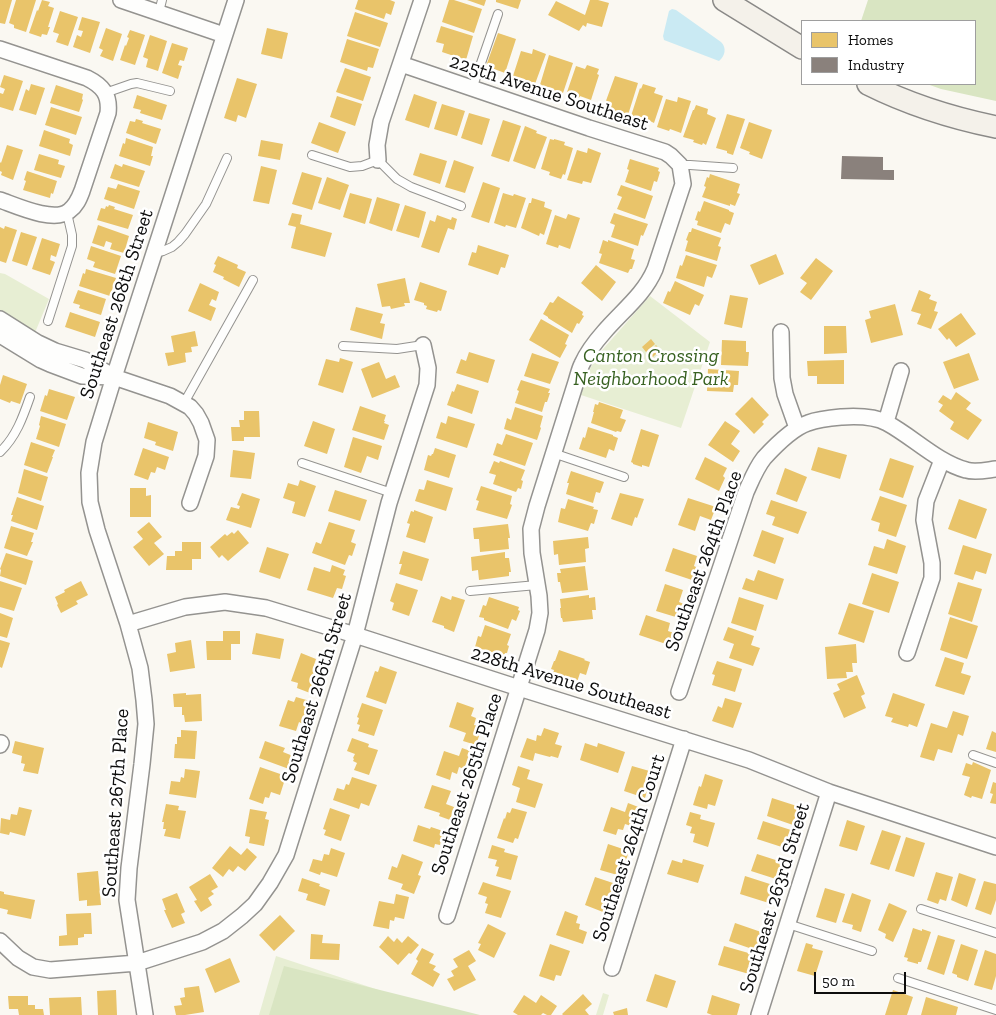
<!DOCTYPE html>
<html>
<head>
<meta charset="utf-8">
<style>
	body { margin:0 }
	#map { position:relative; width:996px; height:1015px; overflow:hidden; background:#faf8f2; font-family:"Zilla Slab",serif }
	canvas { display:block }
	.legend { position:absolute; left:801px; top:20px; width:175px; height:65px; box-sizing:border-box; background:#fff; border:1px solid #9e9e9e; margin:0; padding:6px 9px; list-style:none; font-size:15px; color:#0d0d0d }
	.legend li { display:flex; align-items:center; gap:10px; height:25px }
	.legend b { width:25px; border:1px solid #9e9e9e }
	.scale { position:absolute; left:814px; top:972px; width:92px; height:22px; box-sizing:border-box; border:2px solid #0d0d0d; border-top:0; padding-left:6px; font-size:15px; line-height:18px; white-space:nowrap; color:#0d0d0d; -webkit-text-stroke:4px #fff; paint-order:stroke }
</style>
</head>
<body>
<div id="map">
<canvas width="996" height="1015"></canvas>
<ul class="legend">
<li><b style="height:14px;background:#e9c46a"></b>Homes</li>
<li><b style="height:14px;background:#8a817c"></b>Industry</li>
</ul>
<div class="scale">50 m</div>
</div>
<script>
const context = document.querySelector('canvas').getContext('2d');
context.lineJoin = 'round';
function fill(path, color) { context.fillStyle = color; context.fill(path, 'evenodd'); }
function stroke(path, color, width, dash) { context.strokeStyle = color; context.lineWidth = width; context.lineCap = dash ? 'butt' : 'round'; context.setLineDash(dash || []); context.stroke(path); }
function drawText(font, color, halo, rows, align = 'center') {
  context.font = font + ' "Zilla Slab",serif'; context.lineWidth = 5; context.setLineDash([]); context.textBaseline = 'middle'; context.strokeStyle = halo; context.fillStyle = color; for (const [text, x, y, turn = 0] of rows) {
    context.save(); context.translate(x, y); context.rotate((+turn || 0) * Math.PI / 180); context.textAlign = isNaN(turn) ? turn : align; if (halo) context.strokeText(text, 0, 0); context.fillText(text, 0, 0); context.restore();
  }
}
const green = new Path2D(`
	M0,273L5,274L49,299L34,335L0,313Z
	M650,296L710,342L681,428L581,395L587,375L596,357Z
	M276,956L454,1015H259Z
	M603,993L609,995L603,1015H596Z`);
const forest = new Path2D(`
	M868,0H996V101L941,89L927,84H975V21H861Z
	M284,966L480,1015H269Z`);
const water = new Path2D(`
	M672,9L676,10L721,42C727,48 725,56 719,61L664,40L663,36L669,11Z`);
const homes = new Path2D(`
	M0,0H12L5,24L0,23Z
	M16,0H36L26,32L14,28V25L9,23Z
	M42,0L50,2L48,6L54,8L48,27H50L47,35L42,34L41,37L29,33L37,10L38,11Z
	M358,0H390L395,2L391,15L386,13L384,19L355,9Z
	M449,0H454L482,9L474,33L442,22Z
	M467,0H486L484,6Z
	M496,0H521L518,9L496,2Z
	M590,0H598L609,3L602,27L587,23L586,27L583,25L579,31L548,15L556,1L585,15Z
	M60,11L78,17L68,46L56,42L59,34L53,32Z
	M355,12L388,23L380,47L347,36Z
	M82,17L100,22L90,53L73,47L77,35L81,37L83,31L78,30Z
	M441,26L473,36L466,60L442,52L444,44L436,42Z
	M106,28L122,34L113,61L100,56L103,50L99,48Z
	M267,28L288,33L282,59L261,54Z
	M130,30L145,35L135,65L120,60L125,45L126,46L129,38L127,37Z
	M498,33L516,39L505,73L486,66Z
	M150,35L167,41L158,71L146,67L148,59L143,57Z
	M347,39L379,49L373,68L368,67L367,71L340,62Z
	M172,43L188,48L184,61L180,60L178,65L182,66L178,79L162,73Z
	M533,49L546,54L535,84L526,81L525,84L512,79L521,51L532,54Z
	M549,55L573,63L563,93L552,90L551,92L539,88Z
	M587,65L599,69L597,74L599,75L591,100L580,96L579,98L571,96V93L567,92L576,66L585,69Z
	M345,68L371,77L363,101L336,92Z
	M4,75L23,81L13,111L0,107V93L3,94L5,89L0,87Z
	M615,76L638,83L628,115L617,111L616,114L603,109Z
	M237,78L257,84L246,118L238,115L236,122L224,118Z
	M31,84L45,88L36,115L19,110L26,89L29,91Z
	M643,84L656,88L654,93L663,96L654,123L650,121V123L640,120L641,119L631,116L640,88L641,89Z
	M56,85L83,94L82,99L83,100L79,112L50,103Z
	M414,94L437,102L429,128L405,120Z
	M137,95L167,105L162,120L140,113L141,110L133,108Z
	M337,96L362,104L355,126L330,117Z
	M678,97L691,101L681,133L670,129L669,131L657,127L666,99L677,102Z
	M442,104L465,111L457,136L434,129Z
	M696,105L708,109L707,114L716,118L706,145L703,143L702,145L693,142L694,140L683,137L693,110H694Z
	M51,107L82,117L76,135L45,125Z
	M469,113L490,119L482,145L461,138Z
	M727,114L745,119L733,155L727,153V151L716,148Z
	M136,119L143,121L142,123L161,129L156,144L126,133L130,121L135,122Z
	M503,120L521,126L509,162L491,156Z
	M319,122L346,132L338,153L311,143Z
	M749,122L772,130L762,159L749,154L750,152L740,148Z
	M525,126L537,131L536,133L547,137L535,169L513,161Z
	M44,130L70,139L69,143L73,145L70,156L39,146Z
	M126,138L153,147L151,156H153L150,166L119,156L123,143L125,144Z
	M550,139L554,140V139L565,142L564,145L573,148L565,175L563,174L561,179L549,175L550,172L541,169Z
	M261,140L283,144L280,160L258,156Z
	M7,145L23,150L13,180L1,175L2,172L0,171V162L1,163Z
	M588,148L601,153L591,183L583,181L582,184L567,180L577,150L587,153Z
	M420,153L447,161L440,184L413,175Z
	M39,154L59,160L58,164L65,166L61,178L34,170Z
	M630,159L659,168L658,171L660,172L657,182L654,181L651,191L625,182L629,170L627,169Z
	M454,160L474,167L465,193L445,187Z
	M115,164L122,167L123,164L145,171L139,187L110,178Z
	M261,166L277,170L269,204L253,201Z
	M27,171L57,181L53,194L51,193L50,198L23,190L26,181L24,180Z
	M302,172L322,178L312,210L292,204Z
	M710,174L740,184L737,193L740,194L735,206L730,204V206L702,197L706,187L704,186L707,177L709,178Z
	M327,177L349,185L340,210L318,203Z
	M483,182L500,188L489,223L471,217Z
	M118,184L140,191L134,209L104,199L108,187L116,189Z
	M621,185L653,196L645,219L617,209L622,197L617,195Z
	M350,193L372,199L365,224L343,217Z
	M503,193L513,196L514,194L526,198L516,228L506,225L505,227L494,223Z
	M377,197L400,204L392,231L369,223Z
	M532,198L545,202L544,207L552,210L544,235L540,233L539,236L521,228L529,203H531Z
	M704,201L729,210V211L734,213L730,225L725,223L721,233L697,225L698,221L695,220L698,211L700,212Z
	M109,205L115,207L114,209L133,215L128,229L97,220L101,208L105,209L106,206L108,207Z
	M405,205L426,212L419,238L396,231Z
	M292,213L302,215L300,224L332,233L325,257L291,248L296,227L288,225Z
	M614,213L648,224L643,236L641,235L638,246L611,237L615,225L610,223Z
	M568,214L580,218L570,249L559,245L558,248L546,244L555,215L566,219Z
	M437,215L451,220L452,217L457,219L454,230L448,228L439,253L421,247L430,220L435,222Z
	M98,225L129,236L124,253L110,249L112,243L106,241L104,247L92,243Z
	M5,226L17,230L6,263L0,261V227L4,229Z
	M692,228L721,238L718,246L721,247L717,261L685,251L688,241L686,240L689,232H691Z
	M21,232L37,237L27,266L12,261Z
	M42,238L60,244L56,257L51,255L50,260L55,262L50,275L32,269Z
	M603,240L608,242V240L634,249L631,259L635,260L632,269H630L628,273L599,263L602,254L599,253Z
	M478,245L509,255L505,268L501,267L498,275L468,265L472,252L476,253Z
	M91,246L121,256L115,274L93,267L95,262L87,259Z
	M776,254L784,274L759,285L750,265Z
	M686,255L717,265L712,278L707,276L704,287L676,278L680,265L682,266Z
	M218,256L238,265L237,268L246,272L239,287L223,279L224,277L213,272L216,265L214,264Z
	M816,258L833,271L811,300L800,292L807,283L800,278Z
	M596,265L616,282L602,301L581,283Z
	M86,269L116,278L110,296L79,286L83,273L85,274Z
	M405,278L410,303H404L405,306L391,309L390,306L382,307L377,284Z
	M675,281L704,295L699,306L695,304L690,315L663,303L668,291L670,292Z
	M420,282L447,291L441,311L438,310L437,312L426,309L427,306L424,305V303L414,300Z
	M200,283L219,292L216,301L212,299L209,305L216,308L211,321L188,311Z
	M78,290L106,299L101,315L79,308L80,305L73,303Z
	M919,290L931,295L929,299L937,302L934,311L938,312L931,329L917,324L921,314L911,311Z
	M730,295L748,298L742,328L724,324Z
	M558,296L583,312L582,315L584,316L579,324L577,323L572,333L548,318V317L543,314L550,302L553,303Z
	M895,304L903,335L871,343L865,320L871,318L869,311Z
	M356,307L383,314L380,323L385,324L382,339L350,330Z
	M70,312L100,322L95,337L65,327Z
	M961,313L976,334L956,347L949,338L947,340L938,329Z
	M541,319L569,335L565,344L567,345L560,358L529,340Z
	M824,326H846L847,353L824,354Z
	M195,331L198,346L191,347L192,352L185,353L186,362L168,366L165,353L174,352L171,336Z
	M651,339L655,344L646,352L642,347Z
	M722,340L746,341V352H749L748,366L721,365Z
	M656,345L660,350L652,358L648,353Z
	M469,352L495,360L488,383L456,373L461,359L466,361Z
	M532,353L559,362L550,384L524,376Z
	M969,353L979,380L954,389L943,362Z
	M340,358L353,362L343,393L318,385L326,359L339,362Z
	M844,360V384H817V376H808L807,361Z
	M379,362L386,379L395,375L400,387L372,398L361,369Z
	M708,369L739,371L738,385H734L733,392L707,391Z
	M3,375L27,384L20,404L11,401L10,403L0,399V385Z
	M521,380L550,389L548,393H550L547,402H545L542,412L515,403L519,391L517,390Z
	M457,384L479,391L472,414L447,405L452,391L454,392Z
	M49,389L75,397L67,420L40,411L45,395L47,396Z
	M956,392L971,403L966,409L982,420L968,440L950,429L954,422L939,411L943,405L938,402L943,395L951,400Z
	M752,397L769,415L762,422L764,424L754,434L735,414Z
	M599,402L623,410L620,418L626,420L621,432L617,431L616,432L591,423L594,412H593L595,404L598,405Z
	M360,406L386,415L384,421H385L384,423L389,425L384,440L352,430Z
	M515,407L543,416L540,427L541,428L537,440L504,429L507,418L511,420Z
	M244,411H259L260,437H244V441H232L231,427H240L239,420H244Z
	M41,416L66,424L59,447L36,439L40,426L39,425Z
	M448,416L475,424L467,448L436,438L441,422L446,424Z
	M313,421L335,429L327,454L304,446Z
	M725,421L740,431L731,444L740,451L733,462L708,445Z
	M148,422L178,432L173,451L155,445L156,442L144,438Z
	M588,427L613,435V436L618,438L614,451L609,449L606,458L579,449L583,437L585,438Z
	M641,429L659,435L649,467L642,465V467L633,464V463L631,462Z
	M506,434L533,443L525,466L493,455L497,443L502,445Z
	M353,437L382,446L378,460L367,456L361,473L344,467Z
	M31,442L55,450L52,457H53L47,473L24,465Z
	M818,447L847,455L840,479L811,470Z
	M143,448L169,457L165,470L157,467L155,473L151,472L148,480L134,475Z
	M435,448L456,455L449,478L424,470L428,455L431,456L432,454H433Z
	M233,450L255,453L251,479L230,477Z
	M705,457L727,468L723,476L725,478L719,491L695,479Z
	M890,458L914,466L903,498L879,490Z
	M494,461L499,463L500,461L525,470L521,480L523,481L521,489L518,488L516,492L493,484L496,475L489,473Z
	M785,468L807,477L797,502L776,494Z
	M24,469L48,477L41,501L18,493Z
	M571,471L604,482L600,493L596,492L593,503L566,494L569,483H567Z
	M300,480L316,486L305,517L292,513L295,502L283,498L288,483L298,486Z
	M427,480L453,488L446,511L415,501L419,489L424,490Z
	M481,486L512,496L510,504L512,505L507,519L476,510L479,501L476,500Z
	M130,488H146V496L151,495V517H130Z
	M335,490L367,500L360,521L328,511Z
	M242,493L260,499L251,528L226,520L231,507L239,509L240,506L237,505Z
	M620,493L644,499L637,518L635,517L632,526L611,519Z
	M880,496L907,505L896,537L878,531L880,523L871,520Z
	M17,497L44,506L37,530L11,521L13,515H11Z
	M688,498L716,507L711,520L700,516L695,531L678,525Z
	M568,499L594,507L593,509L598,510L594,524L591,523L588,531L558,522L561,508L565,509Z
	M959,499L987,509L976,539L948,529Z
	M771,500L807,512L798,534L772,525L775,517L766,514Z
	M414,510L433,517L425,543L406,537L410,524L407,523L411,511L414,512Z
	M149,522L162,537L154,543L164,554L149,566L133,547L143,539L137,532Z
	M329,522L355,530L351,542L356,544L352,556L349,555L345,565L312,553L316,542L321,544Z
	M508,524L510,538H508L509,549L480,552L479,539H474L473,528Z
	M11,526L34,533L31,542H33L27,556L4,548Z
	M238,530L249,543L228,561L222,555L219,558L210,547L225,534L227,536L232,532L234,534Z
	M762,530L784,538L775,564L753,556Z
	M588,537L589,548L585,549L586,562L559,565L558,554L554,555L553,541Z
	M887,539L906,546L897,574L868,565L874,546L884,549Z
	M182,542H201V559H192V570H166L167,556H175V551H182Z
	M963,545L992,554L986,574L976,571L973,580L954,574Z
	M267,547L289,554L280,579L259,572Z
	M673,548L697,556L694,566L696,567L692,580L665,571Z
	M403,551L429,559L422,581L399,574L402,564H399Z
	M505,552V558H509L511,572H509V576L479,580L478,570L472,571L471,557Z
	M6,553L33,561L26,585L0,576L1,570L0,569Z
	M332,565L345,570L343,575L346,576L342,589L337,588L333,598L307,590L314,567L330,572Z
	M585,566L588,590L562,593L560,582H558L557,573H561L560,569Z
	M758,570L784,579L777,600L742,589L746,578L754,581Z
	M872,573L899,582L889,613L862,604Z
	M0,581L22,588L14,611L0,607Z
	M81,581L88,595L76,601L78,604L61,613L57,605L58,604L55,597L65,592L64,590Z
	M958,582L982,589L972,622L948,614Z
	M396,583L418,590L409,616L392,610L394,603L390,601Z
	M665,584L683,590L679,602L684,604L679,618L656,611Z
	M589,595V598L595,597L596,610H592L593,619L563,622L562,618H561L560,608H561L560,599Z
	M441,596L451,600L452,596L465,600L454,632L444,628V626L432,622Z
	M489,597L519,607L518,610L520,611L516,621L512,619L508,629L484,620V618L479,617L483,605L486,606Z
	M739,597L764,605L756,631L731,623Z
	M849,603L874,611L864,643L838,634Z
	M0,613L13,618L7,638L0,636Z
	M646,615L670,623L668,631L674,633L669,645L639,635Z
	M950,617L978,626L967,659L940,650Z
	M485,625L511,634L507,645L509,646L507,653H505L504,656L475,647L478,636L481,637Z
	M728,627L754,636L751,645L760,648L753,666L729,658L734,644L723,640Z
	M223,631H240V644H231V660H207L206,641H223Z
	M256,633L284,639L280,659L252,654Z
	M0,640L10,643L2,668L0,667Z
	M191,640L195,668L170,672L167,654L176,652L175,643Z
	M856,644L857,663H852L853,672H846L847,678L827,679L825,647Z
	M559,650L585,659L584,660L590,662L586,675L580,673L577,682L553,674L554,670L551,669L554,661H555Z
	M301,653L316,659L314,665L316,666L314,673L317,674L310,693L297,688L298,683L291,681Z
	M945,657L964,663L961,673L971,676L964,695L935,686Z
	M717,661L742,669L735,692L712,685L715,675L712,674Z
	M380,666L397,672L386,704L366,697L375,671L378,672Z
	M857,675L865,694L861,696L866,708L844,718L833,693L840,690L837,684Z
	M186,693V695L201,694L202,721L185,722L184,715H182V707H174L173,694Z
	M893,693L925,704L917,727L909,724L908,727L891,722L893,718L885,716Z
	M296,697L310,701L303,724L299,722L296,731L279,726L288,700L294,702Z
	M725,698L742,703L733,728L712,721L718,706L722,708Z
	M457,702L474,708L471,716L476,718L474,725L482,727L476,745L463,741L466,733L449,727Z
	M362,703L383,710L374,736L358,731L360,725L357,724L359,718L357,717Z
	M953,711L969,716L963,736L958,734L952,753L938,749L934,761L920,757L931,723L947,728Z
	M544,728L559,733L555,744L562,746L558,758L551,756L550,757L535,753L533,761L520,757L527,738L536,741L537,735L541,736Z
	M181,730L197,731L195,759L174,758L175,744H177V737H181Z
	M992,731L996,733V752L986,749Z
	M352,738L369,744L368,747L378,750L369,775L354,770L357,763L353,761L354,759L353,758L355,754L347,751Z
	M15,741L44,748L38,774L23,771L25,764L21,763L22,756L12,753Z
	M265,741L285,748L283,752L293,756L289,769L259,758Z
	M585,743L597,747L598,743L625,752L618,773L580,760Z
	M462,748L473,752L467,770L459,767L457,774L452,772L450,780L436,775L444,751L459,756Z
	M973,762L991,770L982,799L972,796L971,798L964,795L970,777L962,775L966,763L972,765Z
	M518,766L530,770L527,779L543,784L535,808L516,802L520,788L512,785Z
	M632,766L653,772L645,798L624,791Z
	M260,767L286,776L280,795L271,792L269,798L265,797L263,804L249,799Z
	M185,769L200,771L196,798L169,794L171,781L180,782L181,777L184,778Z
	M705,774L723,780L715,806L708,804L707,809L693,805L699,786L701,787Z
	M352,777L377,785L369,806L361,803L359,809L333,800L337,788L344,790L346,784L349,785Z
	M993,782L996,783V804L990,803L993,794L990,793Z
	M432,785L451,791L446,804L454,807L450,820L439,816L440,813L424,808Z
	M772,798L803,808L801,816L796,814L793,825L767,816Z
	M628,803L641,808L634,827L625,824L623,830L618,829L616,835L603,831L611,807L625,812Z
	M166,804L179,806L178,810L186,811L180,839L164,836L166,829H163L164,822H162Z
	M19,807L32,810L25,836L10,832L9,835L0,833L1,818L10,820L11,814L17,815Z
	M330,808L350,815L341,841L324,835L326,830L323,829Z
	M512,808L527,812L518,839L515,838L513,843L497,838L504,818L505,819L507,812L510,813Z
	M250,809L267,812L265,819L269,820L264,846L249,843L250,837L245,836Z
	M690,812L701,815L700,819L715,823L708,847L693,842L695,834L690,833L692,827L686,825Z
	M847,820L865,826L857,851L839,846Z
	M763,821L791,830L787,840L791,841L788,849L757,839Z
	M418,825L430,829L431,827L449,833L446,842L441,840L440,845L435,844L434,848L413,841Z
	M882,830L901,836L889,870L870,864Z
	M906,837L925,843L914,877L895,871Z
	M608,844L629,851L621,876L600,870Z
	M492,845L505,849L504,852L518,856L511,880L496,876L499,867L495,866L497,860L488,858Z
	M230,846L241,855L247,848L257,857L245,871L238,866L233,872L229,869L223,877L212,868Z
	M331,848L345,853L337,877L321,872L320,875L309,871L313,859L322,861L324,854L329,855Z
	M402,854L423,862L418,875L421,876L414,894L401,889L403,884L388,879L392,866L397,868Z
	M757,854L785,863L779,880L751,871Z
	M683,859L704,865L698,883L667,874L672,860L682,863Z
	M98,871L101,905L87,906V900L79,901L77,873Z
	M936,872L953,877L946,901L940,899L938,904L927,900Z
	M959,873L976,879L967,907L951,900Z
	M210,874L218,887L211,891L214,894L208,898L212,905L201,912L194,901L197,900L189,887Z
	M745,876L773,885L770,895L774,896L772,904L740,894Z
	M595,877L616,884L610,901L607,900L603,912L585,905Z
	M302,878L320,884L319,886L330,890L325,906L306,900L308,894L298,891Z
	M984,881L996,884V900L991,915L975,909Z
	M483,882L511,891L501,918L485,913L488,904L485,903L487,897L478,894Z
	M825,888L845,894L836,923L816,917Z
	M0,891L4,892V894L35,900L31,919L7,914L8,910L0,908Z
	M177,893L185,912L181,914L185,923L172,928L164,910H166L162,899Z
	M852,893L871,900L861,932L852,929L853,925L842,922Z
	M396,894L409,897L404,919L395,917L394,921L390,920L389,929L373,926L379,901L394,904Z
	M889,903L907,911L893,942L885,938L886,934L878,930Z
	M565,911L578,916L576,923L580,924L579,929L587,932L583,944L556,935Z
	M91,913L92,934H84V937L78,938V945L59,946V936L67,935L66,914Z
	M280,915L295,931L274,951L259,935Z
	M735,923L764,933L758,951L729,941Z
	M488,924L506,933L494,958L478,950L481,944L478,943Z
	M913,928L922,931V929L931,932L921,962H918V964L907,961L908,958L904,957Z
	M311,934L323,935L322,943L340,944L339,960L310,959Z
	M938,935L955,940L944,975L927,969Z
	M388,936L394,942L397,938L402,943L408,936L419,945L411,954L409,953L398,965L379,947Z
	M806,943L813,945L812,948L823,951L815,976L797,971Z
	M550,944L570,951L561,976L556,975L554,981L539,976Z
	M961,944L978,950L968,981L957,977V975L952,973Z
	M724,946L752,954L749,965L751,966L749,974L718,965Z
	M422,948L434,954L429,963L436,966L433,970L440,974L433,987L411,974L418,961L416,959Z
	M469,950L476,961L468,966L476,980L454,991L447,979L454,976L451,971L458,967L453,959Z
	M985,950L996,954V976L992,990L974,985Z
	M230,958L240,982L215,993L205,969Z
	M655,974L676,981L667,1008L646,1001Z
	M199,986L204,1012L185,1015H176L174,1006L182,1005L180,998L185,997L184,988Z
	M116,990L117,1015H98L97,991Z
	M893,990L913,997L907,1015H885Z
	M583,994L592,1004L585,1010L589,1015H563L562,1014Z
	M524,995L536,1003L541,995L557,1006L551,1015H547L543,1013L541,1015H518L513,1012Z
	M712,995L740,1004L737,1015H712L707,1013Z
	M8,996H28V1005H35V1009H43L44,1015H19L18,1009H9Z
	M81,997L82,1015H50L49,998Z
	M926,997L958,1007L956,1015H921Z
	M627,1008L628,1015H614L613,1012Z`);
const industry = new Path2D(`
	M842,156L883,157V170H894V180L841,179Z`);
const lane = new Path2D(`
	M159,12L162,0
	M472,89L498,14
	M105,93L131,84L137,83L170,91
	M312,155L350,167L362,166L378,160L397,179L411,187L461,206
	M680,165H690L733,168
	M154,253L163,251L172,247L178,242L185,234L206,204L227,158
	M48,321L72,246V235L67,213
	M343,346L397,349L423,345
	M184,403L253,280
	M0,452C16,437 23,417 30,397
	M553,453L624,477
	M302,463L392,493
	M470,591L537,585
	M973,755L996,763
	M921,909L996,933
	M788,924L872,951
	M898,978L996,1010`);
const street = new Path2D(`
	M121,0L224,35
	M0,49L87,78C103,86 110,95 108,113L82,191C79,199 76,206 69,211C54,223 17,206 0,200
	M401,64L589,128L665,152L671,156L680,165L683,184L655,269C644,295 622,311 604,332C596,341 587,353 582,364C579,370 578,376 576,382L537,506L531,529L532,553L539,596L540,613L537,630L447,916
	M378,160L377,145L381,122L422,0
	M0,319L38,343L55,351L85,360L114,377L82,376L50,364L41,360L0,335
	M781,332L782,378L785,394L797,428
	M114,377L170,396L190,407L196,414L201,423L207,440L206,456L190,503
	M886,422L901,371
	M128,624L185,607L225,602L266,608L355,635L519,688L749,760L829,792L996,847
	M907,653L932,578V563L924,520L926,501L942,460
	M679,692L746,492C751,481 756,468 764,458C775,446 793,428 808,423C819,419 831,418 842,417C857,416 874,416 887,423C913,437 937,462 966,470C975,473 987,470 996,469
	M0,745L1,743
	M0,941L18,958L33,967L50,970L137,963L202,942L223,931L242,916L255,904L270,883L286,855L355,635L389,503L427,385L428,368L423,345
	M612,968L684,739
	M145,1015L127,900L129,868L142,764L146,724L144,700L140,668L128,624L97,530L90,502L89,473L94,442L114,377L236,0
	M759,1015L829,792`);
const secondary = new Path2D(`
	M724,0L802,48
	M868,84C908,104 952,118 996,127`);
const streetNames = [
	["225th Avenue Southeast",549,93,18],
	["Southeast 268th Street",117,304,-72],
	["Southeast 264th Place",704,561,-70],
	["228th Avenue Southeast",571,683,17],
	["Southeast 266th Street",317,688,-73],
	["Southeast 265th Place",467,784,-72],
	["Southeast 267th Place",116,803,-86],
	["Southeast 264th Court",629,848,-72],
	["Southeast 263rd Street",775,898,-73]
];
const parkNames = [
	["Canton Crossing",651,356],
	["Neighborhood Park",651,379]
];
fill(green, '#e7eed3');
fill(forest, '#d9e5c2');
fill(water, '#caeaf3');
fill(homes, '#e9c46a');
fill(industry, '#8a817c');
stroke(lane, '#949390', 10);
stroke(street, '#949390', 18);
stroke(secondary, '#8a8987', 24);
stroke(lane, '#fefefd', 8);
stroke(street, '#fefefd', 15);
stroke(secondary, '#f4f1ea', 21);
drawText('20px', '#0d0d0d', '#fff', streetNames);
drawText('italic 20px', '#376121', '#fff', parkNames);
</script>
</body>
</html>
